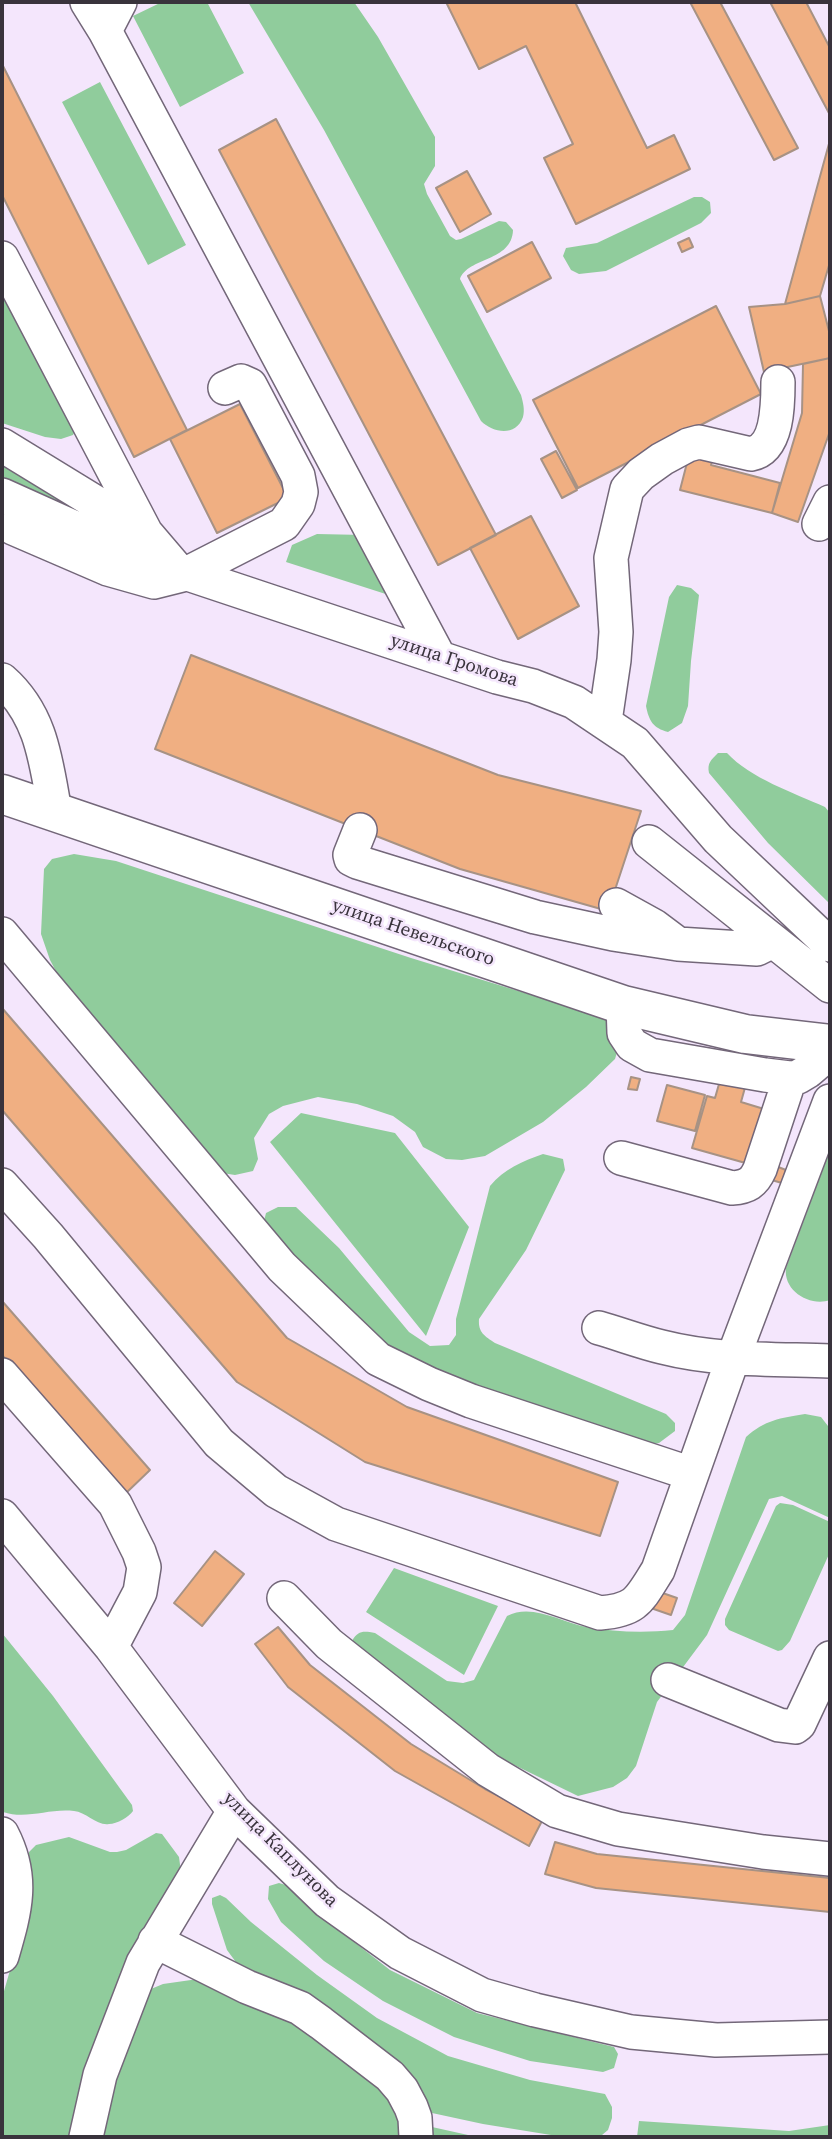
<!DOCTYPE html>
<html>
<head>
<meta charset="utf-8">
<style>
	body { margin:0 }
	#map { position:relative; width:832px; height:2139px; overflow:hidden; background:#f4e6fc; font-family:"Source Serif 4",serif }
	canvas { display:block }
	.frame { position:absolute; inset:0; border:4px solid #39333c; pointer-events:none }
</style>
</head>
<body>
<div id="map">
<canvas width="832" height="2139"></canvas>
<div class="frame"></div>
</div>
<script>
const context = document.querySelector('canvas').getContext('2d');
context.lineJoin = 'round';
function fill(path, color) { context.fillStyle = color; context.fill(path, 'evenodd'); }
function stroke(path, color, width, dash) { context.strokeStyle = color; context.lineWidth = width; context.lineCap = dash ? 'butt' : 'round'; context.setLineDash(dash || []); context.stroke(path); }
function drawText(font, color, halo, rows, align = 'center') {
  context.font = font + ' "Source Serif 4",serif'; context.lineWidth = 5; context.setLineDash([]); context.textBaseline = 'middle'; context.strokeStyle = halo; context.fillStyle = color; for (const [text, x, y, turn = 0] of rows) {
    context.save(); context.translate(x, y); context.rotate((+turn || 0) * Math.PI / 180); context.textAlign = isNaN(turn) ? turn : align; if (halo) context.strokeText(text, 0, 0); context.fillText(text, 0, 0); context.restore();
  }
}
const green = new Path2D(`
	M162,2H207L244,73L180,107L133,16Z
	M248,2H354L378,37L435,137V166L424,184L427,194L450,236L456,240L461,239L499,221L506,222L513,230C512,262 468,257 460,279L521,395C523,402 525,410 523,417C516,437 493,433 481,421L324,130Z
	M100,82L186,245L148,265L62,102Z
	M694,197H702L710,202L711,213L701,223L606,271L579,274L571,270L563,256L566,248L597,243Z
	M2,281L76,429L73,435L61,439L45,437L2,423Z
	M2,452L122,527L2,485Z
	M317,534L364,535L395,597L286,562L292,545Z
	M677,585L691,588L699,595L691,661L688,706L682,723L668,732C653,728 649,721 646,706L669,597Z
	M718,753H727C750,778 794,793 825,807L830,813V904L768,843L709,773C707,763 711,760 718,753Z
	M74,854L116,861L411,958L603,1017L612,1021L618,1049L615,1059L586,1087L543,1122L485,1156L462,1160L446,1159L423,1147L415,1132L393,1116L357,1104L318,1097L283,1106L269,1114L254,1138L258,1159L253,1171L235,1175L222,1173L193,1144L166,1102L70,998L50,960L41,934L44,869L52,859Z
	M301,1113L395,1133L469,1227L426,1336L270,1142Z
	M830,1150V1300C810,1307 783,1291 786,1268Z
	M543,1154L563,1159L565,1170L526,1250L479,1319C478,1333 485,1336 495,1343L666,1414L675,1423V1431L659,1443L648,1445L464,1387L390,1351L347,1317L264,1221L266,1213L278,1207H296L339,1248L409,1332L430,1346L449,1345L456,1335V1319L490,1186C504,1169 523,1161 543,1154Z
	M805,1414L821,1417L828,1426L830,1432V1518L782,1496L769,1499L707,1635L657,1702L636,1766L627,1778L613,1787L578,1796L475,1746L354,1646L352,1641C358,1630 364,1631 375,1633L447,1681L463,1683L474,1680L507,1616C532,1603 561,1622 586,1627C614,1632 645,1633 673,1630L685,1615L746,1437C765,1420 780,1418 805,1414Z
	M780,1503L793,1505L830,1522V1552L790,1641L782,1650L778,1651L729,1630L725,1625V1619L776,1506Z
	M394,1568L498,1606L464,1675L366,1612Z
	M2,1633L53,1696L132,1805L133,1811C129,1817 117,1824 109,1824C97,1826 86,1812 74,1811C49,1808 27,1820 3,1812Z
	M156,1833L162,1834L179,1857L181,1872L74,2137H2V1998L23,1925L29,1852L36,1845L69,1837L110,1852H117L126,1850Z
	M279,1883L289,1886L321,1916L390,1970L477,2013L614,2047L618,2054L614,2068L603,2072L530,2061L454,2037L383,2001L324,1961L281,1922L268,1899L269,1886Z
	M220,1895L226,1898L251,1922L317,1975L377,2018L448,2056L530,2080L605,2094L612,2107V2118L608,2130L602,2135L594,2137L551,2135L483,2124L432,2113L241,1969L227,1950L212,1904V1898Z
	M198,1979L293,2016L382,2084L400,2120L401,2137H99L113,2077L145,1998L151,1989L163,1984Z
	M639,2121L789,2131L830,2125V2137H637Z
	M423,2125L477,2137H421Z`);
const building = new Path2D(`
	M446,2H575L647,148L674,135L690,169L576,224L544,158L573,144L526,46L479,69Z
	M690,2H720L798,148L774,160Z
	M770,2H806L830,48V115Z
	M2,64L187,430L134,457L2,195Z
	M276,119L496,535L438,565L219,150Z
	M830,140V262L820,296L785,304Z
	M467,171L491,214L460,232L436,188Z
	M689,238L693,247L682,252L678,243Z
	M532,242L551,278L487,312L468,276Z
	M820,296L830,335V358L764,372L749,307L785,304Z
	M716,306L761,394L578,488L533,400Z
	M830,358V431L798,522L772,513L802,413L803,364Z
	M240,404L288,498L217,533L170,439Z
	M556,451L577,490L562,498L541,459Z
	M715,451L711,465L780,483L772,513L680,490L688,459Z
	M531,516L579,606L518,639L470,548Z
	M191,655L498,775L641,811L608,911L460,869L155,749Z
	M2,1008L287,1338L407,1407L618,1482L600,1536L365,1462L237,1382L2,1110Z
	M631,1077L640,1079L637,1090L628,1089Z
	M721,1077L746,1084L741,1102L764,1109L749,1164L692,1148L707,1096L715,1098Z
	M667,1085L705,1095L695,1131L657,1121Z
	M773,1165L786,1170L782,1183L768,1179Z
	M2,1301L150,1470L124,1495L2,1355Z
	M215,1551L244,1574L202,1626L174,1603Z
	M651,1589L677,1598L671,1615L645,1606Z
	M278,1627L310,1665L411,1744L485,1789L543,1819L529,1846L395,1771L288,1687L255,1644Z
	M555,1842L597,1854L830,1878V1912L596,1888L545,1874Z`);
const minor = new Path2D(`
	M87,2L105,31L439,657
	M105,31L120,2
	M2,258L146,533L175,567
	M2,445L144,532
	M2,495L133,554L179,571L497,677L533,686L574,702L635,743L718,839L830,945
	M819,524L830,502
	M13,528L108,569L154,582L186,574L284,524L298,504L301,492L298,476L250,385L241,381L225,388
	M2,680C42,715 46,762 55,812
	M605,721L614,660L616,632L611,558L627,489L641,474L662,459L688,445L699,442L751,454C778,449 778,404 778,382
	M360,830L350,855L351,859L357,862L535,917L613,934L678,944
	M649,842L830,986
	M616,905L654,926L678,944L757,949L773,941
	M2,934L282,1267L378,1359L429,1384L471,1401L692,1474
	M623,1005L624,1033L632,1045L650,1055L765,1075L790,1078L798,1077L808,1071L822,1059L830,1046
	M621,1158L732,1188C747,1187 754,1183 760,1169L790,1078
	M2,1185L48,1236L219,1443L276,1491L336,1524L600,1613C637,1610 639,1600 658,1570L733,1358L830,1101
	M599,1328C620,1334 641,1342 662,1347C717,1361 774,1359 830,1361
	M2,1375L115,1504L139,1552L144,1567L140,1592L111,1647
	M2,1516L111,1647L234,1811L327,1901L400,1953L482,1995L535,2010L631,2032L716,2040L830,2037
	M284,1598L329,1644L488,1770L557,1811L618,1829L763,1852L830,1859
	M668,1680L779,1725L795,1727L799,1724L830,1658
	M2,1834C25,1878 15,1911 2,1956
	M155,1941L247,1987L300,2008L321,2023L390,2076L402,2090L411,2107L415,2118L416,2137
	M86,2137L100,2075L143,1963L234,1811`);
const major = new Path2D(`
	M2,794L623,1005L745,1034L830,1044`);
const streetNames = [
	["улица Громова",454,661,18],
	["улица Невельского",413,933,19],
	["улица Каплунова",280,1850,45]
];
fill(green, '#90cc9c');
fill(building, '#f0af82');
stroke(building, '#a79284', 2);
stroke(minor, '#736779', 36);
stroke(major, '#736779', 41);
stroke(minor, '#fff', 33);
stroke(major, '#fff', 38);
drawText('19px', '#39333c', '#f4e6fc', streetNames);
</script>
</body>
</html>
